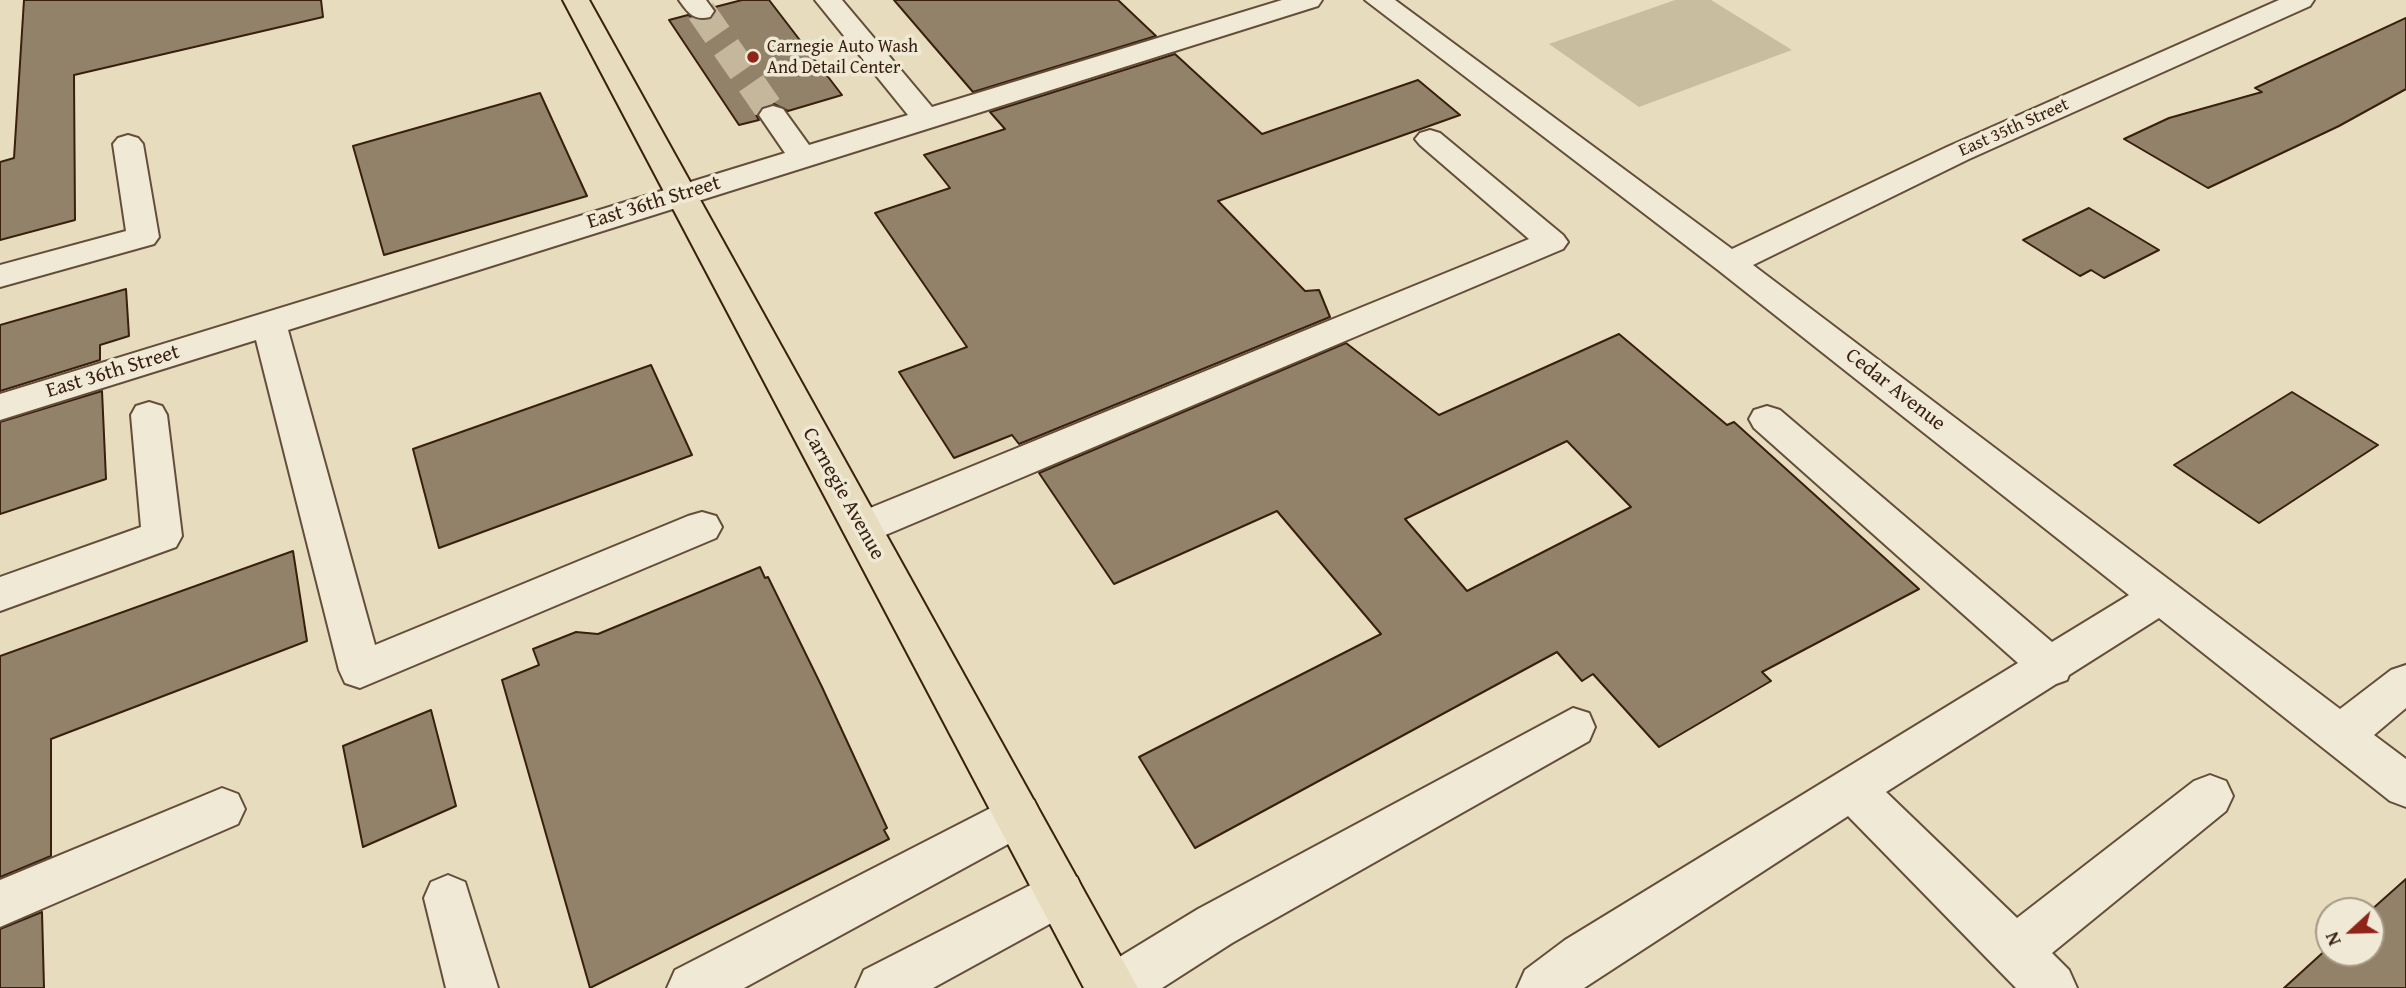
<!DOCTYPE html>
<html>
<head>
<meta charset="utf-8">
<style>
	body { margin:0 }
	#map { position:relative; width:2406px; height:988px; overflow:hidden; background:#e7ddbe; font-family:"Gentium Book Plus",serif }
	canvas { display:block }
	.north { position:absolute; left:2315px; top:897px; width:70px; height:70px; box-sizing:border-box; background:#efe9d5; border:2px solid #a69885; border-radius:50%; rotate:248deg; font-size:19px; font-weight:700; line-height:28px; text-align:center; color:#381f0e }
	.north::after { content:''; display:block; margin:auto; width:24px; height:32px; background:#8f2418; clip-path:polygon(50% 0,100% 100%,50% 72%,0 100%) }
</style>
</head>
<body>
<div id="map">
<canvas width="2406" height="988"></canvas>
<div class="north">N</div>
</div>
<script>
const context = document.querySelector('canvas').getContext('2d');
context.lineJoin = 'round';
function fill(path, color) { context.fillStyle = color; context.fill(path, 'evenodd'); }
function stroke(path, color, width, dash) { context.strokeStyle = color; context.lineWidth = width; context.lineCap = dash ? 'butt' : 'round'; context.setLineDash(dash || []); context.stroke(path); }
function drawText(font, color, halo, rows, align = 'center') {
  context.font = font + ' "Gentium Book Plus",serif'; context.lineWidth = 7; context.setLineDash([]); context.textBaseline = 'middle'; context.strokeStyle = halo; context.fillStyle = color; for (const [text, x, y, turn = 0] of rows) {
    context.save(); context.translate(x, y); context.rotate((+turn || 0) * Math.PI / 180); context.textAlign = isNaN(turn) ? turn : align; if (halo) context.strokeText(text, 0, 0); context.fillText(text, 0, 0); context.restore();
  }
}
const green = new Path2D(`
	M1675,0H1711L1792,50L1639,107L1549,44Z`);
const building = new Path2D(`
	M24,0H321L323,17L74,75L75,220L0,240V162L14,158Z
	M742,0H769L842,95L788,111L772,103L761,108L756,115L759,120L739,125L669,20L688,15L699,20H710L716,12L715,7Z
	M894,0H1118L1156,36L973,92Z
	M2406,18V89L2339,126L2208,188L2124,139L2169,118L2262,92L2255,88Z
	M1175,54L1262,134L1418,80L1460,115L1218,201L1305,291L1319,290L1330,317L1019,444L1012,435L954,458L899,372L967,347L875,213L950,188L924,155L1005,129L990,112Z
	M540,93L587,196L384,255L353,146Z
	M2089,208L2159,250L2104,278L2091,270L2080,276L2023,240Z
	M126,289L129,336L100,345V360L0,391V325Z
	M1619,334L1727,425L1734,422L1919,589L1762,672L1771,681L1659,747L1593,674L1582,681L1557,652L1195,848L1139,757L1381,634L1277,511L1114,584L1039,473L1346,343L1439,415ZM1567,441L1631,507L1467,591L1405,519Z
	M651,365L692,455L439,548L413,449Z
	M102,391L106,479L0,514V422Z
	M2292,392L2378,445L2259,523L2174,465Z
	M293,551L307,641L51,739V856L0,877V656Z
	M760,567L765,578L768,577L822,687L887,828L884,830L889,839L590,988L502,680L539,665L533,649L576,632L598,634Z
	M431,710L456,806L363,847L343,746Z
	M2406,879V988H2284L2329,947V953H2371L2370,911Z
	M42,912L44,988H0V929Z`);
const minorTunnel = new Path2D(`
	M701,11L773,115`);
const minor = new Path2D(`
	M679,0H706L714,11L710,17C694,21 688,13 679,0Z
	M815,0H842L932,107L1282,0H1322L1318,6L288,330L375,645L688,516L702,512L716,516L722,527L716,538L360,688L345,683L339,670L256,340L0,420V394L785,153L759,115L763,109L773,106L783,109L809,145L908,115Z
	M1365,0H1395L1732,249L1947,147L2279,0H2314L2310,6L1969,159L1753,265L2340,709L2391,670L2406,665V708L2374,735L2406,759V807L2390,801L2159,618L2069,675L2067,680L2056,684L1886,792L2017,918L2194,781L2210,775L2226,781L2233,796L2226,811L2052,953L2069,970L2077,988H2016L1848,816L1584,988H1517L1525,970L1565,940L2018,663L1754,428L1749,419L1754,410L1767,406L1780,410L2052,642L2129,595L1718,270Z
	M1430,130L1440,133L1563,235L1568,242L1563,249L876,539L862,543L848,539L842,528L848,517L1529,239L1420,145L1415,139L1420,133Z
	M128,135L138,138L143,144L159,237L154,244L0,287V265L126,231L113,144L118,138Z
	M149,402L162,406L167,415L182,536L176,547L0,611V577L141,527L131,415L136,406Z
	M1573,708L1589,713L1595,727L1589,741L1232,943L1162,988H1090L1098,970L1198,909Z
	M222,788L238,794L245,809L238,824L0,927V880Z
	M1018,794L1034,800L1041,815L1034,830L744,988H667L675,970Z
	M1060,870L1077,877L1084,893L1077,909L933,988H856L864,970Z
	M448,875L465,882L498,988H446L424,898L431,882Z`);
const major = new Path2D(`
	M563,0H589L1138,988H1084Z`);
const markers = [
	[753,57,7,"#8f2418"]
];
const farPoinames = [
	["Carnegie Auto Wash",767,47],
	["And Detail Center",767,68]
];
const farStreetnames = [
	["East 35th Street",2014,128,-24]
];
const streetNames = [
	["East 36th Street",654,203,-17],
	["East 36th Street",113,372,-17],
	["Cedar Avenue",1895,390,38],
	["Carnegie Avenue",843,494,61]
];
fill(green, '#c9bda0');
fill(building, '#93826a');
stroke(building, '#381f0e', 2);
stroke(minorTunnel, '#c4b79b', 29, [29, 15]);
stroke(minor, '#644e3a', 4);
stroke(major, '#381f0e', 4);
fill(minor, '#efe9d5');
fill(major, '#e7ddbe');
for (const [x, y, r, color] of markers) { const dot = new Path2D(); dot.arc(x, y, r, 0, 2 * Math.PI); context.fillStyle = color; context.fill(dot); stroke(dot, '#efe9d5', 2.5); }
drawText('18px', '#381f0e', '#efe9d5', farPoinames, 'left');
drawText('18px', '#381f0e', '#efe9d5', farStreetnames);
drawText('21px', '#381f0e', '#efe9d5', streetNames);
</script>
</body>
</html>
